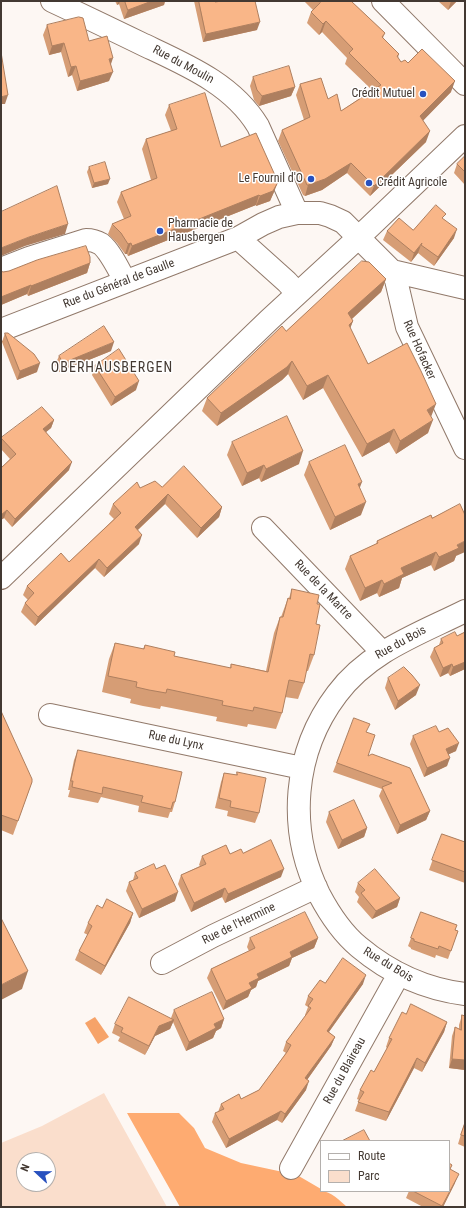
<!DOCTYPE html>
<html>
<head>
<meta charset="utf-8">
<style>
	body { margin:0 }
	#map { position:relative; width:466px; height:1208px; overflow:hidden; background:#fdf7f3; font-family:"Roboto Condensed",sans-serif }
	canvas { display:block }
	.frame { position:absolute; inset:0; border:2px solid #433932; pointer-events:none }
	.legend { position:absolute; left:320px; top:1140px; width:130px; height:52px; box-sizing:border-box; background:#fff; border:1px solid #b4b0ad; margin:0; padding:5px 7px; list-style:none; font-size:12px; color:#433932 }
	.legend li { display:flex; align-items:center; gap:8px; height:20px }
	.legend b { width:20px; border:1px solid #b4b0ad }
	.north { position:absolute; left:16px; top:1152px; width:40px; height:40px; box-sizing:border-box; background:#fff; border:1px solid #b4b0ad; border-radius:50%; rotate:292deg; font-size:11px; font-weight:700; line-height:16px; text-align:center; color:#433932 }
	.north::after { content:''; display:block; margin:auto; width:14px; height:18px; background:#2851bf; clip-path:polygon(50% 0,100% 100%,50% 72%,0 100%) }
</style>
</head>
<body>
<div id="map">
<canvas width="466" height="1208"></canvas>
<div class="frame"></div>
<ul class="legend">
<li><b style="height:5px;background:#fff"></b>Route</li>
<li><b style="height:11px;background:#fadecc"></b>Parc</li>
</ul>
<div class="north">N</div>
</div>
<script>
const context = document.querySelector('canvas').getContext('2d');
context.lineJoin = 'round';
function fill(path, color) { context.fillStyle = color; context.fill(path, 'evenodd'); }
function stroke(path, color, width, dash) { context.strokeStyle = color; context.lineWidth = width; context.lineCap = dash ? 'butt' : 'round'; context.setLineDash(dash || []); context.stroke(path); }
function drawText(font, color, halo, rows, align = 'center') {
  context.font = font + ' "Roboto Condensed",sans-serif'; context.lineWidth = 3; context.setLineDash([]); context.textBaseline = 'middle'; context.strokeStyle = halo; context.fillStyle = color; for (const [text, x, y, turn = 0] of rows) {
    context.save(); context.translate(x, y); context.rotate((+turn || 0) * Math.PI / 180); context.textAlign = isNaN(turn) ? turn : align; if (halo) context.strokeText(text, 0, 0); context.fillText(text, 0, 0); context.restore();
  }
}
const green = new Path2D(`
	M104,1093L167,1207H1V1143L42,1126ZM24,1160H48V1184H24Z`);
const forest = new Path2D(`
	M127,1113H179L194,1128L205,1148L241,1163L297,1175L321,1189V1191C331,1191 340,1201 347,1207H180Z`);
const water = new Path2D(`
	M95,1017L109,1037L98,1044L85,1023Z`);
const minor = new Path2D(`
	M52,1C82,15 111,29 140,43C184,64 232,83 258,126L297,213
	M383,1L465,84
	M238,238L287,282L297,293
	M1,269L29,258L86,240C91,240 96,241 101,244C110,251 119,270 125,281
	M392,271L465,288
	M1,330L238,238L263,224L279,217L297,213H320L330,216L343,222L392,271L396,280L407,327L465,448
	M263,528L382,652
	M465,611C419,634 369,651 337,694C293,752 287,829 319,894C329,913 342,933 359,947C390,973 424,989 465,994
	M50,715L302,768
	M162,963L213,936L316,887
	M291,1168L399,974`);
const major = new Path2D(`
	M1,578L269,320L358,238L465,136`);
const wall = new Path2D(`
	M115,1H165L164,5L124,19L119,4L117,5Z
	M194,1H215V2L257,30L203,42Z
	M304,1H351L385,33L383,38L399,54L398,58L401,62L408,63L451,92L423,120L426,142L370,196L347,173L322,190L305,196L303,195L278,141L282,130L304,120L296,95L300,84L328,99L341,111L372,90L345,64L347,58L322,32L319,35L307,23L311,12L313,10Z
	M438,1H457L448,10Z
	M47,25L89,41L111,65L109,81L77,91L72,75L68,77L61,52L49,55L43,35Z
	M253,77L295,87L291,96L259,106L254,100L250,86Z
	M169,105L221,147L274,192L270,201L256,206V205L128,256L127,254H125L117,243L108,234L112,224L124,219L117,202L121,192L151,180L142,149L146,139L171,131L165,115Z
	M465,156V185L454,173L457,164Z
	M89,167L108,184L92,188L87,172Z
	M444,219L454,238L434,266L418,253L411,262L383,240L387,231L413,230Z
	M90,263L87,273L28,296L27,294L1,305V271L3,272Z
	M386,279L381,292L352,319L353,321L350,328L368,364L431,417L428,433L396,454L389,442L362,457L323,388L303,400L288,374L282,380L217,426L202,411L207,398L286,331Z
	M5,333L37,372L17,380L2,342Z
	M111,351L59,372L55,365L59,356Z
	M95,366L136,390L111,406L92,375Z
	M54,420L51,428L46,432L69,470L12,527L4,518L1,520V468L10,459L1,449V438Z
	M232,442L299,464L261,482L259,478L242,486L227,455Z
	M309,462L360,488L361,515L330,530L304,475Z
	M162,487L222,507L219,517L197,538L165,504L138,530L139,544L104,577L95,568L35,626L21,612L25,603L28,600L23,595L27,586L69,562L114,519L109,514L113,504L140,488Z
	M431,515L456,556L454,561L434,571L431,565L402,578L399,588L379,597L377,593L360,601L345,569L350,556L376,544L377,541Z
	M292,589L317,604L314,655L308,671H306L304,683L298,699L285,697L282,713L276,729L248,724L247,727L216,721L217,717L161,706L160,709L143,706L130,703L131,699L102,692L109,659L115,643L143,649L145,645L174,656L230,668L231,664L266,671L274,633L280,617H281L288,598H289Z
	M465,632V669L450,676L448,673L440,677L430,657L434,648L439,645L441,639L457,636Z
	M388,678L416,695L395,710L385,688Z
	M1,711L32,782L13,835L1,830Z
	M354,718L366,732L368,756L430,811L426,820L397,834L379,796L382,789L333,772Z
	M439,732L456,751L449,754L447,766L424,777L410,744L413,736Z
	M78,750L175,802L172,812H170L168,818L138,812L139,806L101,797L98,803L68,797L70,790H68L74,760Z
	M237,772L259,813L255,823L227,816L228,811L215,808L221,782L224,773L236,775Z
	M329,812L367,828L364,837L338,849L326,822Z
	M442,834L465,842V883L429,870Z
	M243,853L281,877L225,903L222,897L191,912L178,884L181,875L200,866L199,865L202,856Z
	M156,869L175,901L139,918L126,891L129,882L133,880L135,873Z
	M358,883L400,898L397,907L372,919L357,902L359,897L355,892Z
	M421,912L458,931L448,959L436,955L435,958L411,949V948L408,946Z
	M133,913L130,923L101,975L75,960L79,951L88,935L84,933L88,923Z
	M250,938H318L314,948L292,958L289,966L258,981L256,987L251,990L248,997L223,1010L207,978L211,969L249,951L247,947Z
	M325,983L363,984L329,1032L335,1037L331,1046L307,1080L306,1090L282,1123L277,1120L226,1148L212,1122L215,1113L218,1112L221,1104L241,1099L259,1090L286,1053L283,1051L286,1042L306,1016L305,1015L308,1007L305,1005L308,996Z
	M174,1010L224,1019L221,1028L216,1031L213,1038L186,1051L173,1022L170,1029L155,1036L145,1055L118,1041L120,1037L112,1033L115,1024L171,1018Z
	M406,1014L447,1022L444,1032L422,1072L414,1068L386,1121L355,1111L359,1100L357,1099L360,1090L374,1072L387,1048L386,1047L389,1038Z
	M462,1015L465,1016V1070L449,1068L452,1036L455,1027L459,1029V1025Z
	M465,1121V1147L458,1144Z
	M449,1163L452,1165L450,1170L455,1183L443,1207H423L406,1198L409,1191H449Z`);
const shadedWall = new Path2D(`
	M118,1H120L119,4L117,5Z
	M152,1H165L164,5L124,19L128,10Z
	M451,1H457L448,10Z
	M326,21L322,32L319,35L323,24Z
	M260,22L257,30L203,42L206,34Z
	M64,43L61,52L49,55L52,46Z
	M113,58L110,67L109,59Z
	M76,66L72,75L68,77L71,67Z
	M113,72L109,81L77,91L80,81Z
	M455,81L451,92L417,127L420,116Z
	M295,87L291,96L259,106L262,96Z
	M8,95L5,104H1V97Z
	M430,131L426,142L370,196L374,186Z
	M351,163L347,173L322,190L305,196L308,185Z
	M110,179L108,184L92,188L94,183Z
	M278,182L274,192L270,201L256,206L260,196Z
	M259,195L256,205L128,256L132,246Z
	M68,224L65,234L25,246L1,256V248L29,237Z
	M457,229L454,238L434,266L438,257Z
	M131,243L127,254H125L128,244Z
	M421,245L418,253L411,262L414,253Z
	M90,263L87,273L28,296L31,286Z
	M386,279L381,292L344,326L348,313Z
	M31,285L27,294L1,305V297Z
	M353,321L348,334L349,325Z
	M114,342L111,351L59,372L63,363Z
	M292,361L288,374L282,380L217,426L221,413Z
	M40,363L37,372L17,380L20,371Z
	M328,375L323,388L303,400L307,386Z
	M139,381L136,390L111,406L115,397Z
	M436,404L431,417L427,410Z
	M54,420L51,428L40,437L43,429Z
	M433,420L428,433L396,454L400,441Z
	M394,429L389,442L362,457L367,444Z
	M303,451L299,464L261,482L266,469Z
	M72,462L69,470L12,527L15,519Z
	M264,465L259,478L242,486L247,473Z
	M362,482L357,495L358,484Z
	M168,494L165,504L131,536L135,527Z
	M366,502L361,515L330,530L335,517Z
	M222,507L219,517L197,538L201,528Z
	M7,510L4,518L1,520V515Z
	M142,535L139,544L104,577L107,568Z
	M465,541V552L456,556L454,561L434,571L439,557L457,545Z
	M436,552L431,565L402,578L399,588L379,597L384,584L401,568Z
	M99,559L95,568L35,626L38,617Z
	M382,580L377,593L360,601L365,588Z
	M465,662V669L450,676L453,667Z
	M452,664L448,673L440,677L443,668Z
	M420,685L416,695L395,710L398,701Z
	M459,743L456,751L443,757L446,749Z
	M450,758L447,766L424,777L427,768Z
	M430,811L426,820L397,834L400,825Z
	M367,828L364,837L338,849L342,840Z
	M284,869L281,877L225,903L228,894Z
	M225,888L222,897L191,912L194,903Z
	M178,892L175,901L139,918L142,909Z
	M400,898L397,907L372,919L376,911Z
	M133,913L130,923L101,975L105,966Z
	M318,938L314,948L292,958L289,966L258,981L256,987L251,990L248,997L223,1010L226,1001L249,983L257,974L290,952Z
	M28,971L22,989L1,1000V985Z
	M366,975L363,984L323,1040L327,1031Z
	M224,1019L221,1028L216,1031L213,1038L186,1051L189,1042L214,1024Z
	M174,1020L170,1029L155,1036L145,1055L149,1046L159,1026Z
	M447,1022L444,1032L422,1072L425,1063Z
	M335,1037L331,1046L302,1087L305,1078Z
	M417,1058L414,1068L386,1121L389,1112Z
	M452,1059L465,1060V1070L449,1068Z
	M309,1081L306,1090L282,1123L285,1114Z
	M281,1111L277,1120L226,1148L229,1139Z
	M459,1174L455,1183L443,1207H442Z`);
const building = new Path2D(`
	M125,1H152L128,10Z
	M199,1H215V2L222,1H255L260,22L206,34Z
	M319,1H351L385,33L382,37L399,54L397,56L401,62L405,60L408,63L422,49L455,81L420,116L430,131L374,186L351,163L325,179L308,185H307L282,130L310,117L300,84L321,78L328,99L337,94L341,111L381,85L349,53L353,49L326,21L323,24L311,12L320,3Z
	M79,17L83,18L89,41L107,36L113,58L109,59L113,72L80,81L76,66L71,67L64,43L52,46L47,25Z
	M1,52L8,95L1,97Z
	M289,66L295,87L262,96L257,90L253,77Z
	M205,93L221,147L256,133L278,182L273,191L260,196L259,195L132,246L131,243L128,244L121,233L112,224L131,216L121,192L157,178L146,139L177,129L169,105Z
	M465,156V172L457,164Z
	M105,162L110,179L94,183L89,167Z
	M57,186L68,224L29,237L1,248V212Z
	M436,205L446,214L442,218L457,229L438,257L421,245L422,243L414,253L387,231L399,218L413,230Z
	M86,246L90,257V263L31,286V285L1,297V271L3,272L9,271L37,260Z
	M362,261L369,262L386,279L348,313L353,321L349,325L368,364L407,343L421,371L436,404L427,410L433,420L400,441L394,429L367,444L328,375L307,386L292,361L287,367L221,413L207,398L282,326L286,331Z
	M104,326L114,342L63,363L59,356Z
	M5,333H8L34,354L40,363L20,371Z
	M119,349L139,381L115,397L95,366Z
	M42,407L54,420L43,429L72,462L15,519L7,510L1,515V468L16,454L1,438Z
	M287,416L303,451L266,469L264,465L247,473L232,442Z
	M345,445L362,482L358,484L366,502L335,517L309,462Z
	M184,466L222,507L201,528L168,494L135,527L142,535L107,568L99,559L38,617L25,603L34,593L27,586L61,553L69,562L121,513L113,504L137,482L140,488L155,481L162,487Z
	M460,504L465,515V541L457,545L459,548L439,557L436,552L401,568L404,574L384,584L382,580L365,588L350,556L378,543L377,541L431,515L432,518Z
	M292,589L319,595L317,604H320L316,624L320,625L314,655L310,654L304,683L289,680L282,713L254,707L253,711L222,705L223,701L167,689L166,693L149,690L136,687L137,682L108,676L115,643L144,649L145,645L175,652L174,656L231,668V664L268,672L280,617H283L288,598L290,599Z
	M455,632L457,636L465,632V662L453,667L452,664L443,668L434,648L443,643L441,639Z
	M404,667L412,675L420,685L398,701L388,678Z
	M1,711L32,779V782L18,821L1,815Z
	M354,718L370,724L366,732L375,735L368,756L372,754L410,768L430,811L400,825L382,787L392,783L337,763Z
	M436,726L439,732L448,728L459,743L446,749L450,758L427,768L413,736Z
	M78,750L182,772L175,802H173L171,809L141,802L143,796L103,787L102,794L72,787L73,781H71Z
	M237,772L266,778L259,813L230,807L231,801L219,798L224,773L237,775Z
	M354,800L367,828L342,840L329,812Z
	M442,834L465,842V872L432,860Z
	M271,840L284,869L228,894L225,888L194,903L181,875L206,864L202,856L226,845L230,854L241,849L243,853Z
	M154,864L156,869L165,865L178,892L142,909L129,882L138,878L135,873Z
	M375,869L400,898L376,911L361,893L365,890L358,883Z
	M107,899L133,913L105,966L79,951L92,926L88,923L97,905L102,908Z
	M305,912L318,938L290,952L292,957L257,974L259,978L249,983L252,988L226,1001L211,969L255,948L250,938Z
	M421,912L457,925L455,930L458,931L451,951L439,946L438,949L414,941V939L411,938Z
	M1,918L28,971L1,985Z
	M343,958L366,975L327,1031L335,1037L305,1078L309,1081L285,1114L281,1111L229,1139L215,1113L224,1109L221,1104L239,1094L241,1099L259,1090L287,1052L291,1045L286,1042L311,1008L308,1006L313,999L308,996L320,980L325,983Z
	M212,992L224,1019L214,1024L216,1028L189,1042L174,1010Z
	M129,997L174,1020L159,1026L149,1046L121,1032L123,1028L115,1024Z
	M411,1004L447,1022L425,1063L417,1058L389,1112L358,1102L364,1092L360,1090L371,1070L374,1072L392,1039L389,1038L402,1012L406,1014Z
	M462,1015L465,1016V1060L452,1059L455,1027L461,1030Z
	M465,1123V1136L461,1135Z
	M364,1130L370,1141H342Z
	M449,1163L452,1165L450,1169L459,1174L442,1206L413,1191H449Z`);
const markers = [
	[423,94,4,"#2851bf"],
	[311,179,4,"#2851bf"],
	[369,183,4,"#2851bf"],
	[160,231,4,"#2851bf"]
];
const streetNames = [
	["Rue du Moulin",183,65,28],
	["Rue du Général de Gaulle",119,284,-21],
	["Rue Hofacker",419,350,66],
	["Rue de la Martre",323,590,46],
	["Rue du Bois",401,643,-29],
	["Rue du Lynx",176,741,12],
	["Rue de l'Hermine",239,924,-26],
	["Rue du Bois",388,965,31],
	["Rue du Blaireau",345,1071,-61]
];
const poiNames = [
	["Crédit Mutuel",415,94],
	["Le Fournil d'O",303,179],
	["Crédit Agricole",377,183,"left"],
	["Pharmacie de",168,224,"left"],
	["Hausbergen",168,238,"left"]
];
const quarterNames = [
	["OBERHAUSBERGEN",112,368]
];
fill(green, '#fadecc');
fill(forest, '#feab71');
fill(water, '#f6a369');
stroke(minor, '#91796a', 24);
stroke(major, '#91796a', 24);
stroke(minor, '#fff', 22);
stroke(major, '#fff', 22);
fill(wall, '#d69d75');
fill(shadedWall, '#ae7f5f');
fill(building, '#f9b688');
stroke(building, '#ae7f5f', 1);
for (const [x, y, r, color] of markers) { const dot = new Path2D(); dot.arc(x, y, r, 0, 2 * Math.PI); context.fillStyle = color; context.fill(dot); stroke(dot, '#fff', 1.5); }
drawText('12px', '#433932', '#fff', streetNames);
drawText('12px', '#433932', '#fff', poiNames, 'right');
context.letterSpacing = '1px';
drawText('14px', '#433932', '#fff', quarterNames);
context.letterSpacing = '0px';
</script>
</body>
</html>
